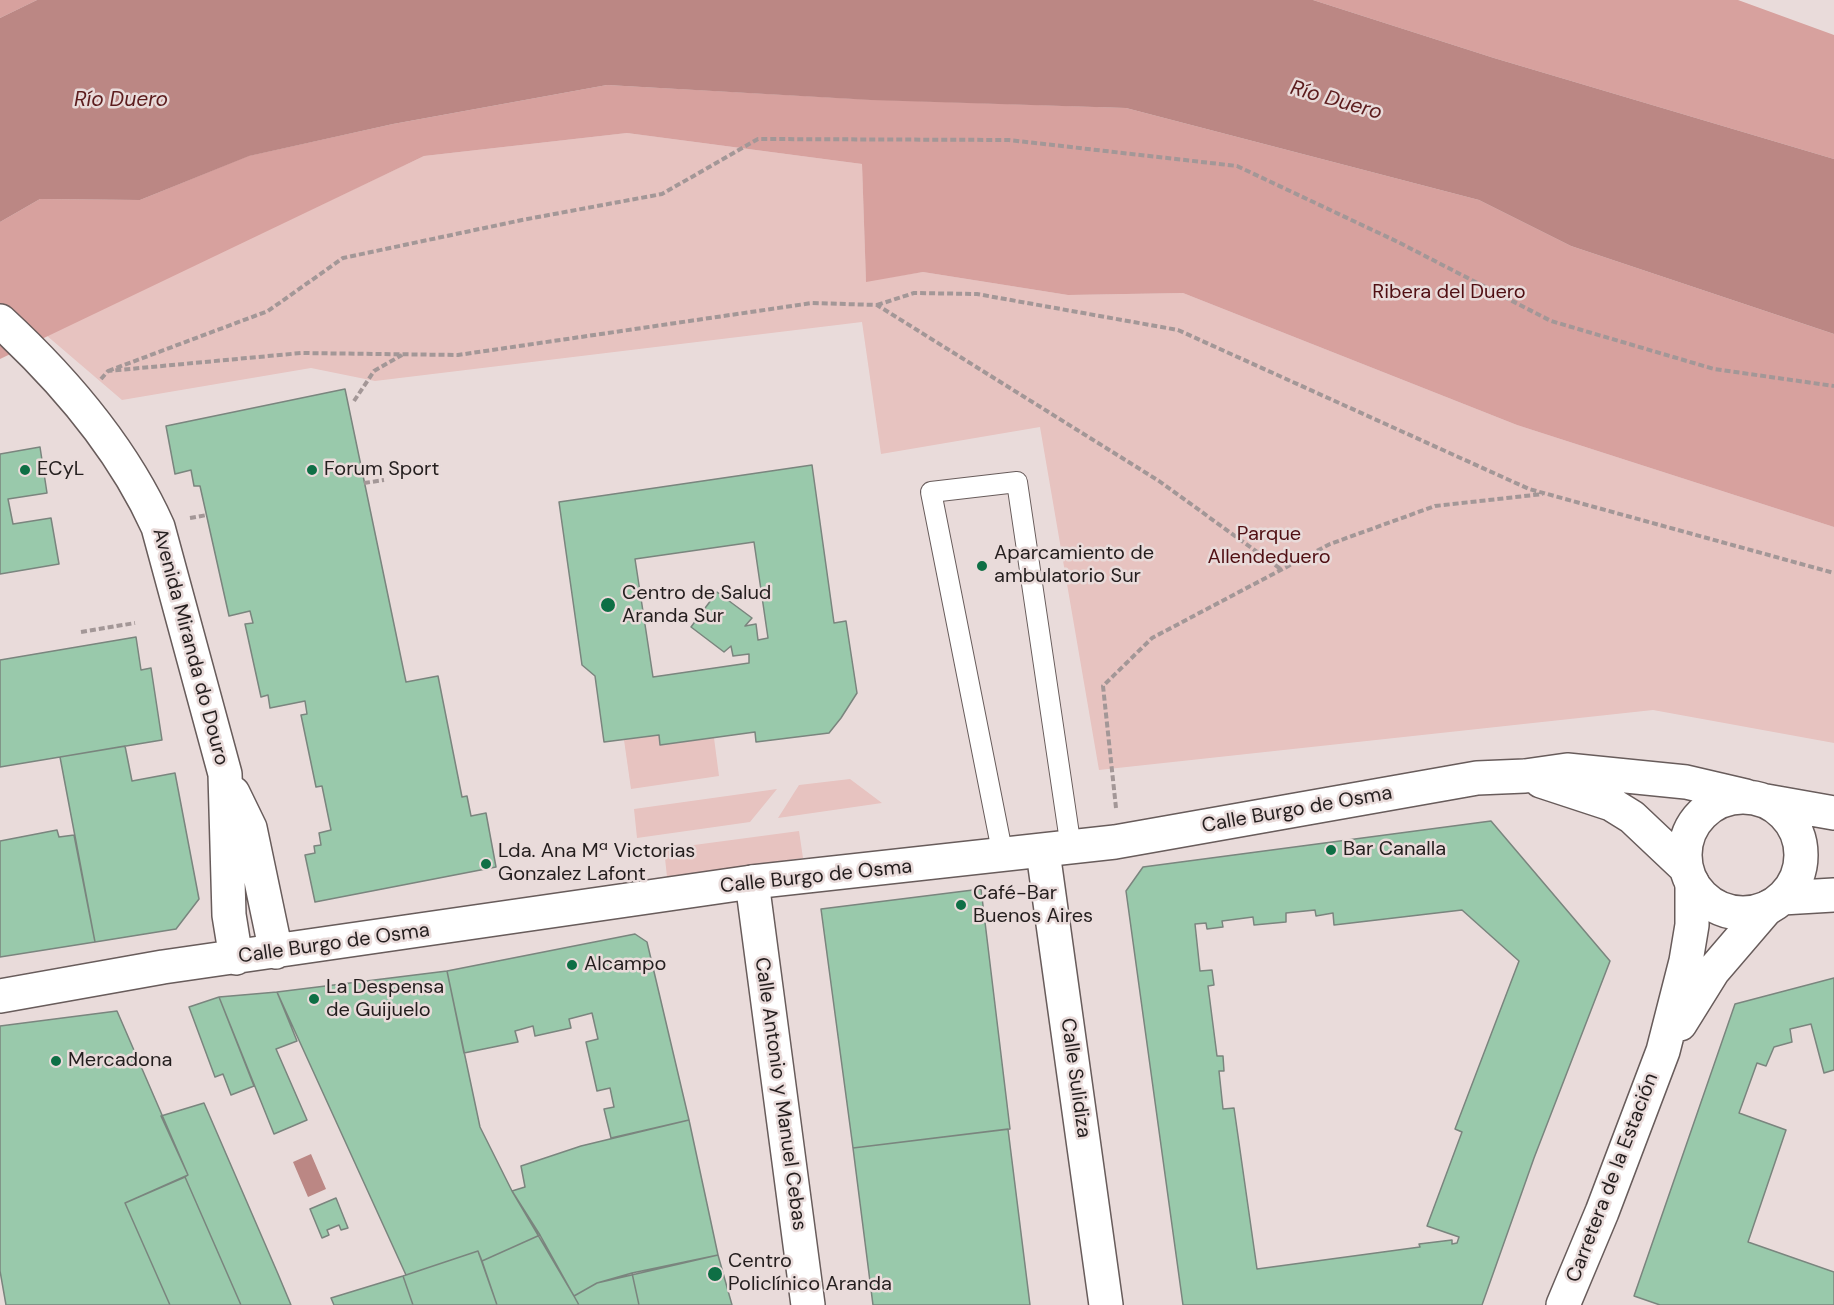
<!DOCTYPE html>
<html>
<head>
<meta charset="utf-8">
<style>
	body { margin:0 }
	canvas { display:block; background:#e9dbda }
</style>
</head>
<body>
<canvas width="1834" height="1305"></canvas>
<script>
const context = document.querySelector('canvas').getContext('2d');
context.lineJoin = 'round';
function fill(path, color) { context.fillStyle = color; context.fill(path, 'evenodd'); }
function stroke(path, color, width, dash) { context.strokeStyle = color; context.lineWidth = width; context.lineCap = dash ? 'butt' : 'round'; context.setLineDash(dash || []); context.stroke(path); }
function drawText(font, color, halo, rows, align = 'center') {
  context.font = font + ' "DM Sans",sans-serif'; context.lineWidth = 5; context.setLineDash([]); context.textBaseline = 'middle'; context.strokeStyle = halo; context.fillStyle = color; for (const [text, x, y, turn = 0] of rows) {
    context.save(); context.translate(x, y); context.rotate((+turn || 0) * Math.PI / 180); context.textAlign = isNaN(turn) ? turn : align; if (halo) context.strokeText(text, 0, 0); context.fillText(text, 0, 0); context.restore();
  }
}
const green = new Path2D(`
	M627,133L862,164L866,281L923,272L1068,295L1183,293L1517,425L1834,527V743L1653,710L1099,770L1040,427L881,454L862,322L375,381L311,368L122,400L46,335L424,156Z
	M659,735L660,745L714,738L719,776L631,789L624,740Z
	M850,779L882,803L778,818L799,785Z
	M777,789L750,822L637,838L634,809Z
	M799,831L803,858L667,877L664,849Z`);
const forest = new Path2D(`
	M0,0H37L0,18Z
	M1313,0H1738L1834,35V159L1494,58Z
	M607,85L858,99L1126,108L1479,200L1571,246L1834,334V527L1517,425L1183,293L1068,295L923,272L866,282L862,164L627,133L424,156L0,359V222L40,199L140,200L248,156L393,124Z`);
const water = new Path2D(`
	M37,0H1313L1494,58L1834,159V334L1571,246L1479,200L1126,108L871,100L607,85L393,124L249,156L140,200L40,199L0,222V18Z
	M311,1154L326,1189L308,1197L293,1162Z`);
const building = new Path2D(`
	M345,389L406,682L438,676L462,797L467,796L471,816L486,813L496,867L315,902L305,855L315,853L314,846L321,845L319,833L331,830L322,786L316,787L301,715L307,714L305,701L270,708L268,695L261,697L245,624L253,623L250,611L229,616L200,486H194L191,470L175,474L166,426Z
	M40,447L47,493L8,499L13,524L51,518L59,564L0,574V454Z
	M812,465L834,623L846,621L857,693L841,718L829,733L756,742L755,732L660,745L659,735L604,742L595,676L582,665L559,502ZM754,542L768,638L758,640L756,624L745,626L752,618L717,592L691,627L724,652L731,646L733,656L749,654V663L653,677L635,559Z
	M136,637L141,670L151,668L162,740L0,767V660Z
	M125,746L132,781L175,773L199,899L176,929L95,942L60,757Z
	M1491,821L1610,961L1534,1158L1482,1305H1183L1126,891L1143,867ZM1315,910L1316,916L1333,913L1334,925L1462,910L1519,961L1455,1129L1462,1132L1427,1226L1459,1237L1457,1243L1452,1244V1240L1419,1244L1420,1247L1257,1269L1234,1108L1223,1109L1219,1071H1224L1223,1056H1217L1208,986L1214,985L1212,970L1200,971L1195,924L1206,923L1207,929L1223,927L1222,921L1253,917L1254,925L1286,922V913Z
	M57,830L59,837L74,835L95,942L0,957V841Z
	M981,889L1010,1129L853,1148L821,909Z
	M635,934L647,942L689,1120L611,1138L604,1109L614,1107L610,1088L597,1091L586,1042L598,1039L592,1013L569,1019L571,1028L535,1036L533,1026L515,1031L518,1042L464,1053L447,971Z
	M447,971L480,1127L512,1191L540,1235L482,1261L478,1251L406,1275L277,992Z
	M1834,978V1070L1824,1073L1811,1024L1790,1029L1792,1042L1774,1047L1766,1066L1757,1063L1739,1113L1786,1130L1748,1242L1834,1272V1305H1660L1634,1296L1735,1004Z
	M277,992L297,1041L276,1049L307,1120L274,1134L219,997Z
	M219,997L254,1086L231,1095L223,1074L215,1077L189,1007Z
	M117,1011L188,1175L125,1203L170,1305H6L0,1271V1026Z
	M204,1103L278,1274L291,1305H241L185,1177L188,1175L161,1116Z
	M689,1120L718,1255L597,1283L574,1296L512,1191L525,1187L521,1166L581,1146Z
	M1008,1129L1030,1305H873L853,1148Z
	M185,1177L241,1305H170L125,1203Z
	M336,1198L348,1228L341,1230L339,1225L327,1230L329,1235L322,1238L310,1209Z
	M540,1235L579,1305H497L482,1261Z
	M478,1251L497,1305H413L403,1276Z
	M718,1255L732,1305H639L632,1273Z
	M632,1273L639,1305H579L574,1296L597,1283Z
	M403,1276L413,1305H334L331,1298Z`);
const path = new Path2D(`
	M877,305L914,293L977,294L1178,330L1529,489L1834,573
	M108,371L268,311L343,258L522,220L662,194L758,139L1009,140L1237,166L1398,242L1551,321L1714,369L1834,386
	M101,379L108,371L301,353L458,355L812,303L877,305L1159,481L1282,570
	M354,401L374,371L402,355
	M364,483L384,480
	M190,518L207,515
	M81,632L135,623
	M1116,808L1103,686L1152,638L1330,544L1435,506L1543,494`);
const service = new Path2D(`
	M1003,856L931,492L1017,482L1071,848`);
const minor = new Path2D(`
	M1043,852L1106,1305
	M752,882L808,1305
	M1680,1024L1713,971L1767,908
	M1563,1305L1602,1212L1663,1051L1686,961L1692,925V883`);
const tertiary = new Path2D(`
	M0,321C63,379 123,449 158,527L225,774L229,915L236,958
	M1541,781L1611,804L1632,817L1686,868
	M233,793L250,828L276,952
	M1685 855a58 58 0 1 1 116 0a58 58 0 1 1-116 0Z
	M1766,801L1834,813
	M1782,898L1834,895
	M0,996L163,967L752,882L1115,842L1477,778L1525,776L1567,770L1686,782L1746,796`);
const markers = [
	[25,470,6,"#0e6f45"],
	[312,470,6,"#0e6f45"],
	[982,566,6,"#0e6f45"],
	[608,605,8,"#0e6f45"],
	[1331,850,6,"#0e6f45"],
	[486,864,6,"#0e6f45"],
	[961,905,6,"#0e6f45"],
	[572,965,6,"#0e6f45"],
	[314,999,6,"#0e6f45"],
	[56,1061,6,"#0e6f45"],
	[715,1274,8,"#0e6f45"]
];
const parkNames = [
	["Ribera del Duero",1449,293],
	["Parque",1269,535],
	["Allendeduero",1269,558]
];
const poiNames = [
	["ECyL",37,470],
	["Forum Sport",324,470],
	["Aparcamiento de",994,554],
	["ambulatorio Sur",994,577],
	["Centro de Salud",622,594],
	["Aranda Sur",622,617],
	["Bar Canalla",1343,850],
	["Lda. Ana Mª Victorias",498,852],
	["Gonzalez Lafont",498,875],
	["Café-Bar",973,894],
	["Buenos Aires",973,917],
	["Alcampo",584,965],
	["La Despensa",326,988],
	["de Guijuelo",326,1011],
	["Mercadona",68,1061],
	["Centro",728,1262],
	["Policlínico Aranda",728,1285]
];
const streetNames = [
	["Avenida Miranda do Douro",190,647,75],
	["Calle Burgo de Osma",1297,810,-10],
	["Calle Burgo de Osma",816,877,-6],
	["Calle Burgo de Osma",334,944,-8],
	["Calle Sulidiza",1075,1078,82],
	["Calle Antonio y Manuel Cebas",780,1094,82],
	["Carretera de la Estación",1613,1178,-69]
];
const waterNames = [
	["Río Duero",121,100],
	["Río Duero",1336,101,16]
];
fill(green, '#e7c3c0');
fill(forest, '#d7a19e');
fill(water, '#bb8784');
fill(building, '#99c9ab');
stroke(building, '#7a857e', 1.5);
stroke(service, '#685c5b', 22);
stroke(minor, '#685c5b', 36);
stroke(tertiary, '#685c5b', 36);
stroke(path, '#a39797', 4, [6, 3]);
stroke(service, '#fff', 20);
stroke(minor, '#fff', 33);
stroke(tertiary, '#fff', 33);
for (const [x, y, r, color] of markers) { const dot = new Path2D(); dot.arc(x, y, r, 0, 2 * Math.PI); context.fillStyle = color; context.fill(dot); stroke(dot, '#e9dbda', 2); }
drawText('20px', '#500f13', '#e9dbda', parkNames);
drawText('20px', '#241e1e', '#e9dbda', poiNames, 'left');
drawText('20px', '#241e1e', '#e9dbda', streetNames);
drawText('italic 21px', '#5c1c1d', '#e9dbda', waterNames);
</script>
</body>
</html>
